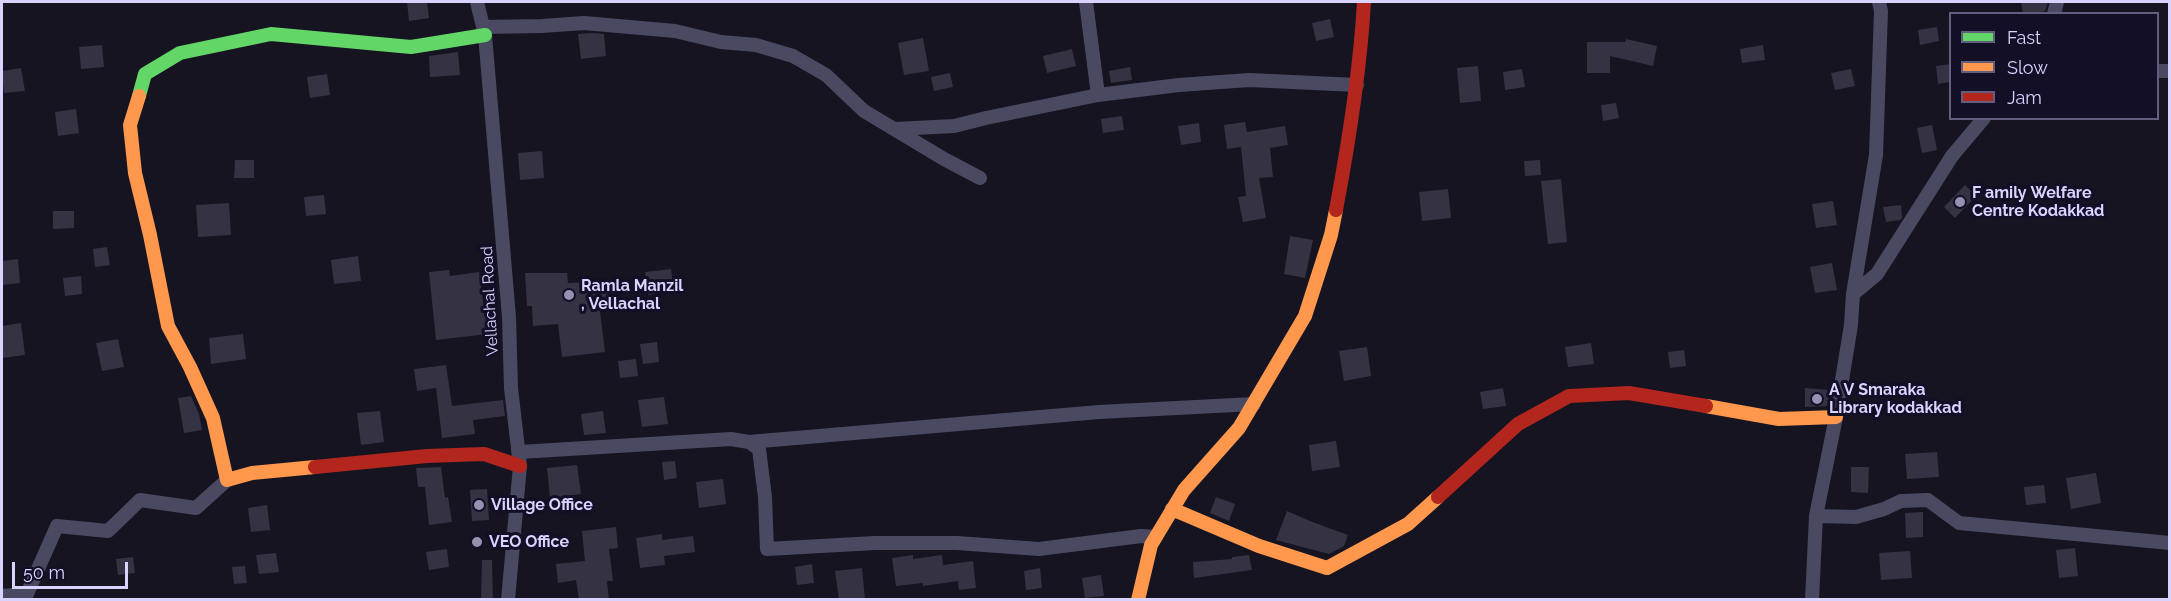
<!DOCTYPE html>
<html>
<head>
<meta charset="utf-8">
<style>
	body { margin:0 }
	#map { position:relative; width:2171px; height:601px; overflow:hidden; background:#161421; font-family:Raleway,sans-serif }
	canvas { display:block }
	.frame { position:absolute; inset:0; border:3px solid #d9d4ff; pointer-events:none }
	.legend { position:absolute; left:1949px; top:12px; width:210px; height:108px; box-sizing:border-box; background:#130f26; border:2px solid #625e7d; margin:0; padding:8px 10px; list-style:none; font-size:18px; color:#d9d4ff }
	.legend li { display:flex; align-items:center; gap:12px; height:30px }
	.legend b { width:30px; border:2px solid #625e7d }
	.scale { position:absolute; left:12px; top:562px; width:116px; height:27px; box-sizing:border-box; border:3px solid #d9d4ff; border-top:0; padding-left:8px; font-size:18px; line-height:21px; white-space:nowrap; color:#d9d4ff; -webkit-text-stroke:4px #130f26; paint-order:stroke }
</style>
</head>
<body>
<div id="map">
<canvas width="2171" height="601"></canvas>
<div class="frame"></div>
<ul class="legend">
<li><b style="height:8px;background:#63d668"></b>Fast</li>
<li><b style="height:8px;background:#ff974d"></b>Slow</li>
<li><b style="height:8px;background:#b3261e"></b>Jam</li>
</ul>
<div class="scale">50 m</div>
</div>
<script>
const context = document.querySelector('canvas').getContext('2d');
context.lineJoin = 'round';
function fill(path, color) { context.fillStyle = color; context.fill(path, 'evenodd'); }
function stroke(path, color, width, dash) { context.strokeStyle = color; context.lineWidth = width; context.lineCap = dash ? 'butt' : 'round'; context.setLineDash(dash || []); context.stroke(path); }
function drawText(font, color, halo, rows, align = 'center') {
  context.font = font + ' Raleway,sans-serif'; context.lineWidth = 6; context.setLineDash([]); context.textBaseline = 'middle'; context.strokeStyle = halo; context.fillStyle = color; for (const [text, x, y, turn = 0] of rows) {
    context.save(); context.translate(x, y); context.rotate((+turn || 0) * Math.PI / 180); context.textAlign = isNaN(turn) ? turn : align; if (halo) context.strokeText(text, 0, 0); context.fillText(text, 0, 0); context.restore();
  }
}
const building = new Path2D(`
	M407,2H427L429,18L409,21Z
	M2021,2H2048L2045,11L2033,14H2023Z
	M1330,19L1334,37L1316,41L1312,23Z
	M1937,27L1939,41L1920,45L1918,30Z
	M592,33L604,34L606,56L581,59L578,34Z
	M923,38L929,71L904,75L898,43Z
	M1626,39L1657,46L1653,66L1610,56V73H1587V42H1625Z
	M102,45L104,67L81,69L79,47Z
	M1763,45L1765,60L1742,63L1740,49Z
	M1072,49L1076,66L1047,73L1043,56Z
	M458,52L460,75L430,77L429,56Z
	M1950,64V82L1938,84L1936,66Z
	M1478,66L1481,101L1460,103L1457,68Z
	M1130,67L1132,80L1111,83L1109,71Z
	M21,68L25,91L4,93L2,71Z
	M1522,69L1525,87L1505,90L1503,72Z
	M1851,69L1855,86L1835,90L1831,73Z
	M950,73L953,87L934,91L931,77Z
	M327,74L330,95L310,98L307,77Z
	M1616,103L1619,118L1603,121L1601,105Z
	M76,109L79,133L58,136L55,112Z
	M1122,116L1124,130L1103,133L1101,119Z
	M1245,122L1247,132L1285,126L1288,145L1270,148L1273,177L1259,178L1266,218L1243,222L1238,197L1246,196L1241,147L1227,149L1224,125Z
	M1199,123L1201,142L1181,145L1178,126Z
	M1932,125L1937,150L1922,153L1917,128Z
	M542,151L544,178L520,180L518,153Z
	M235,160H254V178H234Z
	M1540,160L1541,175L1525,176L1524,161Z
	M1561,179L1567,242L1548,244L1541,181Z
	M1965,185L1976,196L1955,218L1944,207Z
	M1448,189L1451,218L1422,221L1419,192Z
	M324,195L326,214L306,216L304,197Z
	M1833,201L1837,225L1816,228L1812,204Z
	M229,203L231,235L198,237L196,205Z
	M1901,205L1902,218L1900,220L1886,222L1883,207Z
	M53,211H74V228L53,229Z
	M1290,236L1313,240L1305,278L1284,274Z
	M107,247L110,265L95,267L93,249Z
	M358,256L361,281L334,284L331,260Z
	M18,259L20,283L2,285V261Z
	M1832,263L1837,290L1815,293L1810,267Z
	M671,269L674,291L648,295L645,272Z
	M449,270L450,276L479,272L484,310L492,309L497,333L436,340L429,272Z
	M525,273H567L568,283L611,281V310L600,311L605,352L562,357L558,324L533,326L532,306H527Z
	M81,276L82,294L65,296L63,278Z
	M21,323L25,355L2,358V326Z
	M243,334L246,359L211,364L209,338Z
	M118,339L124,367L102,371L96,343Z
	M657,342L659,362L643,364L640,344Z
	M1591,343L1594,364L1568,367L1565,347Z
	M1367,347L1371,376L1344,381L1339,351Z
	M1684,350L1686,366L1670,368L1668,352Z
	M636,359L638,376L620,378L618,361Z
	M446,365L452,406L503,400L505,416L473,420L475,434L442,438L436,388L417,391L414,369Z
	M1503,388L1506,406L1483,409L1480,392Z
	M1805,388L1830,390L1829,406L1805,407Z
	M191,396L199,414L202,430L184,433L178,398Z
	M664,397L668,424L642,427L638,400Z
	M380,411L384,442L361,445L357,413Z
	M603,411L606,433L584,435L581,414Z
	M1336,441L1340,467L1312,471L1309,445Z
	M1937,452L1939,477L1907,479L1905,454Z
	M675,461L677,478L664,480L662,462Z
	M577,465L581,494L550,498L547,468Z
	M441,467L445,498L448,497L452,522L429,525L425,487H418L416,468Z
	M1851,467H1869L1868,493L1851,492Z
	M2096,473L2101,503L2071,509L2066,478Z
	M723,479L726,504L699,508L696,482Z
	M2044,485L2046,503L2026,505L2024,487Z
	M487,489L489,520L472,521L470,490Z
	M1216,497L1235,504L1229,521L1210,513Z
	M267,505L270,530L251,532L248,508Z
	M1287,511L1315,523L1348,535L1344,546L1329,554L1276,540Z
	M1923,512V537L1906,538L1905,513Z
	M616,527L618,548L609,549L613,581H607L609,600H579L576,580L558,583L556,564L585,561L582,531Z
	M662,534V540L693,536L695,552L664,556L665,565L640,568L636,538Z
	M2075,548L2078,576L2059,578L2056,550Z
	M447,549L449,567L429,570L426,552Z
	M1910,551L1912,578L1881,580L1879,553Z
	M276,553L279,572L259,574L256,555Z
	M913,555V559L942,555L943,565L973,561L976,588L959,590L958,581L923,586V583L896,586L892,558Z
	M1249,555L1252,570L1194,578L1193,562L1232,559V557Z
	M133,557L135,573L118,575L116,559Z
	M482,560H492L493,600H481Z
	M812,564L814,583L797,585L795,567Z
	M245,566L247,583L234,584L232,567Z
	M862,568L865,599L839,600L835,571Z
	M1040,568L1042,588L1026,590L1024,571Z
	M1101,575L1104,596L1085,598L1082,578Z`);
const street = new Path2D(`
	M477,2L485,35L509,317L511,388L520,466L508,600
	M1086,2L1098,95
	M2054,14L2057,2
	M483,27L542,26L584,23L675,31L721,42L756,45L793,56L826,75L864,111L944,159L980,178
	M2158,71H2170
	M895,129L954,126L986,118L1098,95L1179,85L1249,80L1357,85
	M1853,294L1877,274L1952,156L1984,118
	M749,442L1099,412L1254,404
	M520,452L731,439L749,442L759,449L765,497L767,549L875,543H957L1039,549L1141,536L1156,537
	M1816,516L1856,517L1884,509L1901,501L1928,500L1959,523L2170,543
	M2,596L27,594L57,526L108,531L140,500L196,508L227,480
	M1812,600L1816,516L1836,417L1851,325L1853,294L1876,155L1881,11L1879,2`);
const fast = new Path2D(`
	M139,96L145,74L180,53L271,34L411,47L485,35`);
const slow = new Path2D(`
	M139,96L130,125L135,173L150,235L168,326L190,367L213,418L227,480L252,473L315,467
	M1706,406L1779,419L1836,417
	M1172,509L1259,546L1327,568L1408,524L1438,497
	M1138,600L1151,545L1184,490L1239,428L1305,316L1331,235L1336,210`);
const jam = new Path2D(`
	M1336,210C1349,141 1360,73 1364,2
	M315,467L427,456L484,454L520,466
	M1438,497L1518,424L1569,396L1629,393L1706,406`);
const markers = [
	[1960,202,6,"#9591b1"],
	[569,295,6,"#9591b1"],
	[1817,399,6,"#9591b1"],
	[479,505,6,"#9591b1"],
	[477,542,6,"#9591b1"]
];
const poiNames = [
	["F amily Welfare",1972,193],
	["Centre Kodakkad",1972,211],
	["Ramla Manzil",581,286],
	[", Vellachal",581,304],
	["A V Smaraka",1829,390],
	["Library kodakkad",1829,408],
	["Village Office",491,505],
	["VEO Office",489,542]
];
const streetNames = [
	["Vellachal Road",490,301,-93]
];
fill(building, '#343243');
stroke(street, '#4a4962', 14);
stroke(fast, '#63d668', 14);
stroke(slow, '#ff974d', 14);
stroke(jam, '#b3261e', 14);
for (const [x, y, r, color] of markers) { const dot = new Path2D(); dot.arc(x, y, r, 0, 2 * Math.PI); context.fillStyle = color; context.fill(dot); stroke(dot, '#130f26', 2); }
drawText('bold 16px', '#d9d4ff', '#130f26', poiNames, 'left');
drawText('16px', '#d9d4ff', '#130f26', streetNames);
</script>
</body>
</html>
